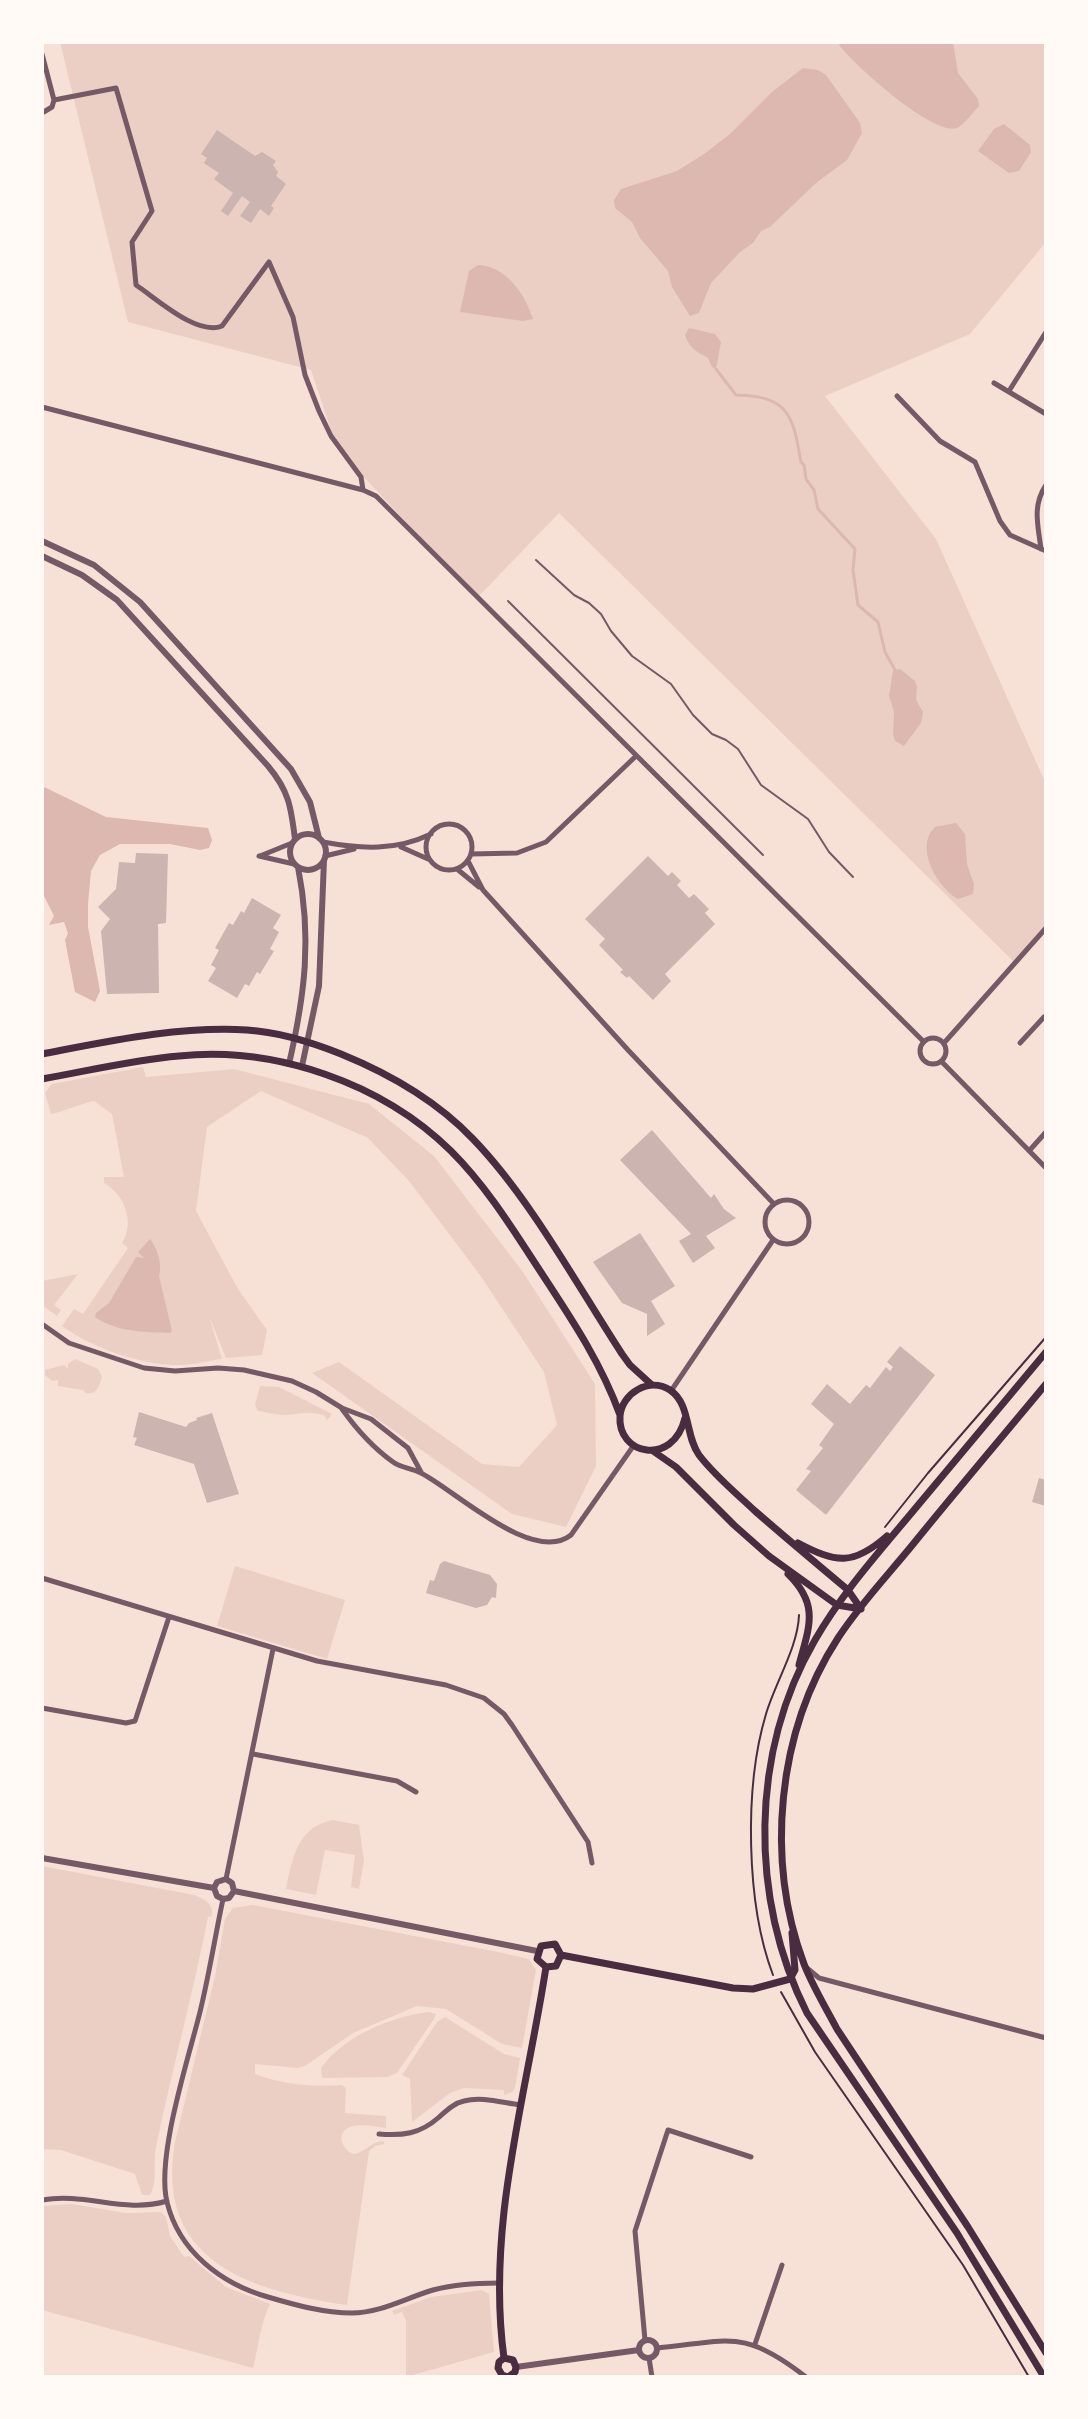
<!DOCTYPE html>
<html>
<head>
<meta charset="utf-8">
<style>
	body { margin:0 }
	#map { position:relative; width:1088px; height:2419px; overflow:hidden; background:#f7e1d7; font-family:"PT Serif",serif }
	canvas { display:block }
	.frame { position:absolute; inset:0; border:44px solid #fffaf5; pointer-events:none }
</style>
</head>
<body>
<div id="map">
<canvas width="1088" height="2419"></canvas>
<div class="frame"></div>
</div>
<script>
const context = document.querySelector('canvas').getContext('2d');
context.lineJoin = 'round';
function fill(path, color) { context.fillStyle = color; context.fill(path, 'evenodd'); }
function stroke(path, color, width, dash) { context.strokeStyle = color; context.lineWidth = width; context.lineCap = dash ? 'butt' : 'round'; context.setLineDash(dash || []); context.stroke(path); }
const green = new Path2D(`
	M60,42H1046V242L970,334L825,396L936,539L1046,784V928L1015,963L559,513L477,598L361,474L332,433L311,370L128,322Z
	M143,1067L146,1077L234,1069L369,1104L434,1156L523,1272L595,1384L596,1466L566,1527L512,1514L312,1373L339,1362L482,1464L519,1467L557,1425L544,1372L480,1275L409,1181L368,1138L261,1091L207,1127L196,1211L238,1289L267,1330L262,1355L226,1358L209,1316L222,1359C208,1361 193,1365 179,1365C143,1366 90,1347 62,1326L74,1309L83,1314L128,1248L122,1243C135,1222 125,1195 104,1183V1177H124L112,1114L94,1101C79,1104 66,1111 51,1114L45,1093L52,1084Z
	M78,1274L54,1305L61,1310L57,1316L42,1305V1281Z
	M75,1359L98,1369L102,1377C99,1386 97,1395 86,1393L83,1390L58,1386V1380L52,1381L45,1375V1370L64,1365L68,1369V1364Z
	M260,1386L279,1387L332,1414L327,1420L324,1415C309,1411 298,1414 285,1415C276,1415 267,1412 258,1411L255,1405Z
	M235,1566L345,1600L327,1659L217,1626Z
	M333,1820L359,1825L364,1861L359,1889L351,1887L355,1855L325,1850L316,1895L286,1889C292,1858 298,1826 333,1820Z
	M42,1866L194,1895C205,1899 214,1904 212,1916L208,1917C193,1994 172,2070 156,2147C153,2162 158,2182 150,2195H142L135,2174L61,2150L42,2149Z
	M253,1905L498,1952L529,1959L536,1970L522,2048L502,2044L446,2009L417,2006L353,2033L305,2066L297,2068L255,2064V2074C285,2085 311,2087 342,2085L346,2088L345,2113L386,2116V2128C375,2127 359,2123 350,2127C335,2133 342,2149 353,2154C365,2153 371,2141 384,2141V2144L375,2146L369,2151L347,2305C251,2291 154,2262 175,2142L215,1976L225,1919L233,1908Z
	M429,2012L436,2014L434,2019L397,2073L387,2077L322,2078L321,2068C344,2036 390,2017 429,2012Z
	M445,2017L504,2054L520,2058L515,2088L512,2092L504,2095V2090L464,2088L450,2093L412,2122L410,2079L402,2075L437,2022Z
	M72,2204L126,2213L161,2212L166,2217L170,2236L184,2257L189,2256L226,2287L270,2304C260,2325 259,2345 253,2368L42,2310V2206Z
	M482,2290L489,2294L494,2352L406,2377V2321L402,2312L394,2315L392,2311L431,2297Z`);
const water = new Path2D(`
	M837,42H953L958,73L978,99L979,106C973,112 965,124 957,128C934,137 850,62 837,42Z
	M803,68L818,70L826,75L860,123L862,133L847,160L816,183L770,227L761,231L753,243L740,252L711,283L699,313L690,316L672,287L668,271L640,238L632,222L615,208L614,200L621,189L677,171L704,154L730,134L772,92Z
	M1004,124L1030,145L1031,152L1019,171L1009,173L978,151L994,129Z
	M478,265C506,266 525,294 533,319L523,321L460,312L469,271Z
	M689,328L715,334L721,342L716,369L712,367L708,358C696,351 690,349 685,335Z
	M900,669L915,681L917,687L916,700L923,712L921,723L904,746L895,741L893,734L894,712L889,696L893,671Z
	M42,786L106,817L208,828L212,840L209,848L200,850L170,844H120L100,855L91,871L88,904V927L100,991L95,1002L75,992L65,940L68,933L64,922L49,925L54,916L42,892Z
	M956,823L965,834L967,864L974,884L973,894L958,899C937,887 914,847 935,827Z
	M150,1239C157,1248 163,1265 159,1276L172,1331L170,1333C146,1332 116,1332 95,1317L96,1313L109,1303L136,1257L144,1258L138,1252Z`);
const stream = new Path2D(`
	M716,369L736,395C790,396 793,417 801,462L804,465L806,479L814,490L818,509L855,549L853,570L858,605L878,622L885,652L895,670`);
const building = new Path2D(`
	M217,130L255,156L262,152L276,161L273,165L278,172L276,176L286,184L271,206L274,208L269,216L260,209L251,223L240,216L250,202L242,196L228,216L221,211L233,193L214,179L219,173L204,163L207,158L201,154Z
	M136,853L168,854L166,923L158,924L159,993L107,994L101,931L110,919L98,907L116,889L119,862L135,863Z
	M648,856L668,876L672,872L681,881L677,885L689,898L694,894L709,909L705,913L715,924L665,974L671,981L653,1000L629,976L627,978L620,972L623,970L599,945L605,939L585,919Z
	M252,898L281,915L273,928L279,932L270,949L274,951L260,974L257,972L249,986L245,984L237,998L208,981L216,968L211,965L219,950L215,948L229,923L233,925L241,911L244,913Z
	M652,1130L711,1198L714,1194L724,1209L736,1218L706,1236L715,1248L693,1263L679,1241L691,1234L620,1160Z
	M640,1233L675,1286L651,1301L665,1324L647,1336V1314L622,1303L593,1262Z
	M900,1346L935,1375L826,1515L796,1490L811,1471L806,1469L823,1448L819,1445L834,1424L811,1404L827,1384L850,1404L866,1385L870,1388L886,1367L890,1371L893,1367L887,1362Z
	M139,1412L186,1427L189,1423L197,1420L196,1418L212,1413L239,1494L207,1503L194,1464L134,1445L137,1438L133,1437Z
	M1039,1478L1046,1480V1506L1032,1502Z
	M444,1561L490,1575L497,1584L496,1598L492,1597L487,1605L476,1608L426,1593L430,1580L434,1581L440,1564Z`);
const path = new Path2D(`
	M885,1527L928,1473L1046,1337
	M773,1975C746,1904 744,1787 766,1714C775,1683 798,1647 799,1615
	M781,1992L815,2052L963,2265L1029,2377`);
const service = new Path2D(`
	M536,560L574,595L589,603L601,614L611,631L632,656L671,684L693,715L712,734L726,740L738,749L761,785L808,819L829,852L853,877
	M508,601L763,855`);
const minor = new Path2D(`
	M42,54L54,100L52,107L42,113
	M54,100L116,88L152,211L132,242L136,285C157,299 197,336 222,326L269,262L293,317L305,375L319,411L331,436L361,477L363,490
	M994,383L1046,414
	M1009,391L1046,332
	M897,396L940,441L975,462L1000,521L1010,535L1046,551
	M42,407L363,490L376,496L924,1042
	M1041,549C1038,525 1032,506 1046,485
	M426 847a23 23 0 1 1 46 0a23 23 0 1 1-46 0Z
	M323,842C361,849 396,851 431,834
	M401,847L428,859
	M471,854L517,853L546,842L636,756
	M259,856L294,864
	M260,856L292,843
	M325,856L354,849
	M468,861L483,890L628,1050L774,1204
	M457,869L479,887
	M920 1051a13 13 0 1 1 26 0a13 13 0 1 1-26 0Z
	M944,1043L1046,928
	M1020,1043L1044,1017
	M942,1062L1046,1168
	M1029,1151L1046,1132
	M765 1222a22 22 0 1 1 44 0a22 22 0 1 1-44 0Z
	M42,1324L69,1343L144,1368L175,1371L218,1368L244,1370L292,1381L316,1392L342,1408L371,1419L408,1448L421,1472
	M671,1391L773,1240
	M342,1409C357,1430 372,1447 393,1462C401,1468 412,1468 421,1473C456,1491 533,1565 571,1535L634,1445
	M42,1578L317,1661L446,1685L484,1698L504,1714L512,1725L588,1842L592,1863
	M42,1708L126,1723L135,1721L169,1617
	M253,1754L397,1781L416,1792
	M226,1879L273,1649
	M223,1899C215,1937 209,1975 200,2012C188,2060 156,2157 167,2202C179,2252 222,2284 268,2297C295,2305 324,2313 352,2313C380,2313 406,2298 433,2290C455,2284 476,2283 499,2283
	M807,1968L819,1978L1046,2038
	M379,2134C402,2136 420,2134 438,2118C446,2111 454,2103 464,2101C482,2096 503,2103 521,2105
	M42,2200C86,2192 124,2214 167,2201
	M645,2340L635,2231L668,2130L751,2157
	M755,2344L782,2265
	M657,2348C730,2341 743,2328 806,2377
	M649,2358L652,2377`);
const tertiary = new Path2D(`
	M42,541L94,565L140,602L291,769L310,802L319,838
	M42,556L82,575L117,600L268,766C289,791 291,807 295,839
	M290 852a18 18 0 1 1 36 0a18 18 0 1 1-36 0Z
	M289,1064C305,994 312,938 298,867
	M302,1066L319,986L324,860
	M42,1858L214,1888
	M214,1888L217,1882L226,1879L232,1883L234,1891
	M214,1888L217,1896L223,1899L229,1898L234,1891
	M234,1891L537,1951
	M639 2349a9 9 0 1 1 18 0a9 9 0 1 1-18 0Z
	M516,2367L639,2350`);
const secondary = new Path2D(`
	M561,1955L733,1988L753,1989L790,1979
	M546,1967L537,1959L541,1946L555,1944L561,1955
	M546,1967L556,1966L561,1955
	M504,2358C486,2226 526,2097 546,1967
	M504,2358L513,2360L516,2367L515,2372L508,2377
	M504,2358L499,2362L498,2368L502,2375L508,2377`);
const primary = new Path2D(`
	M42,1054C110,1041 178,1026 247,1030C280,1032 311,1042 341,1054C390,1074 437,1101 473,1139C530,1198 577,1285 622,1354L630,1365L652,1385
	M42,1079C87,1071 133,1060 179,1056C275,1046 382,1083 451,1151C483,1183 507,1220 531,1257C564,1308 599,1357 620,1415
	M1046,1384C1002,1437 957,1490 914,1543C889,1574 860,1604 838,1638C777,1732 765,1859 804,1964C813,1987 826,2008 837,2029L968,2227L1046,2353
	M685,1418C673,1467 617,1455 620,1416C622,1393 649,1377 670,1390C691,1404 685,1436 699,1455C715,1476 736,1493 755,1511C786,1538 817,1564 848,1590L861,1609
	M653,1451L676,1467L734,1525L769,1556L837,1605L861,1609
	M798,1543C836,1563 853,1566 887,1536
	M788,1574C820,1605 809,1627 799,1665
	M790,1979L795,1970L792,1933
	M1044,2377L957,2233L807,2013C749,1899 750,1752 815,1640C842,1593 879,1552 914,1510C958,1457 1002,1405 1046,1352`);
fill(green, '#ebcfc5');
fill(water, '#dcb8b0');
stroke(stream, '#dcb8b0', 3);
fill(building, '#ccb4b1');
stroke(path, '#4a2c40', 2);
stroke(service, '#755966', 2);
stroke(minor, '#755966', 5);
stroke(tertiary, '#755966', 6);
stroke(secondary, '#4a2c40', 7);
stroke(primary, '#4a2c40', 7);
</script>
</body>
</html>
